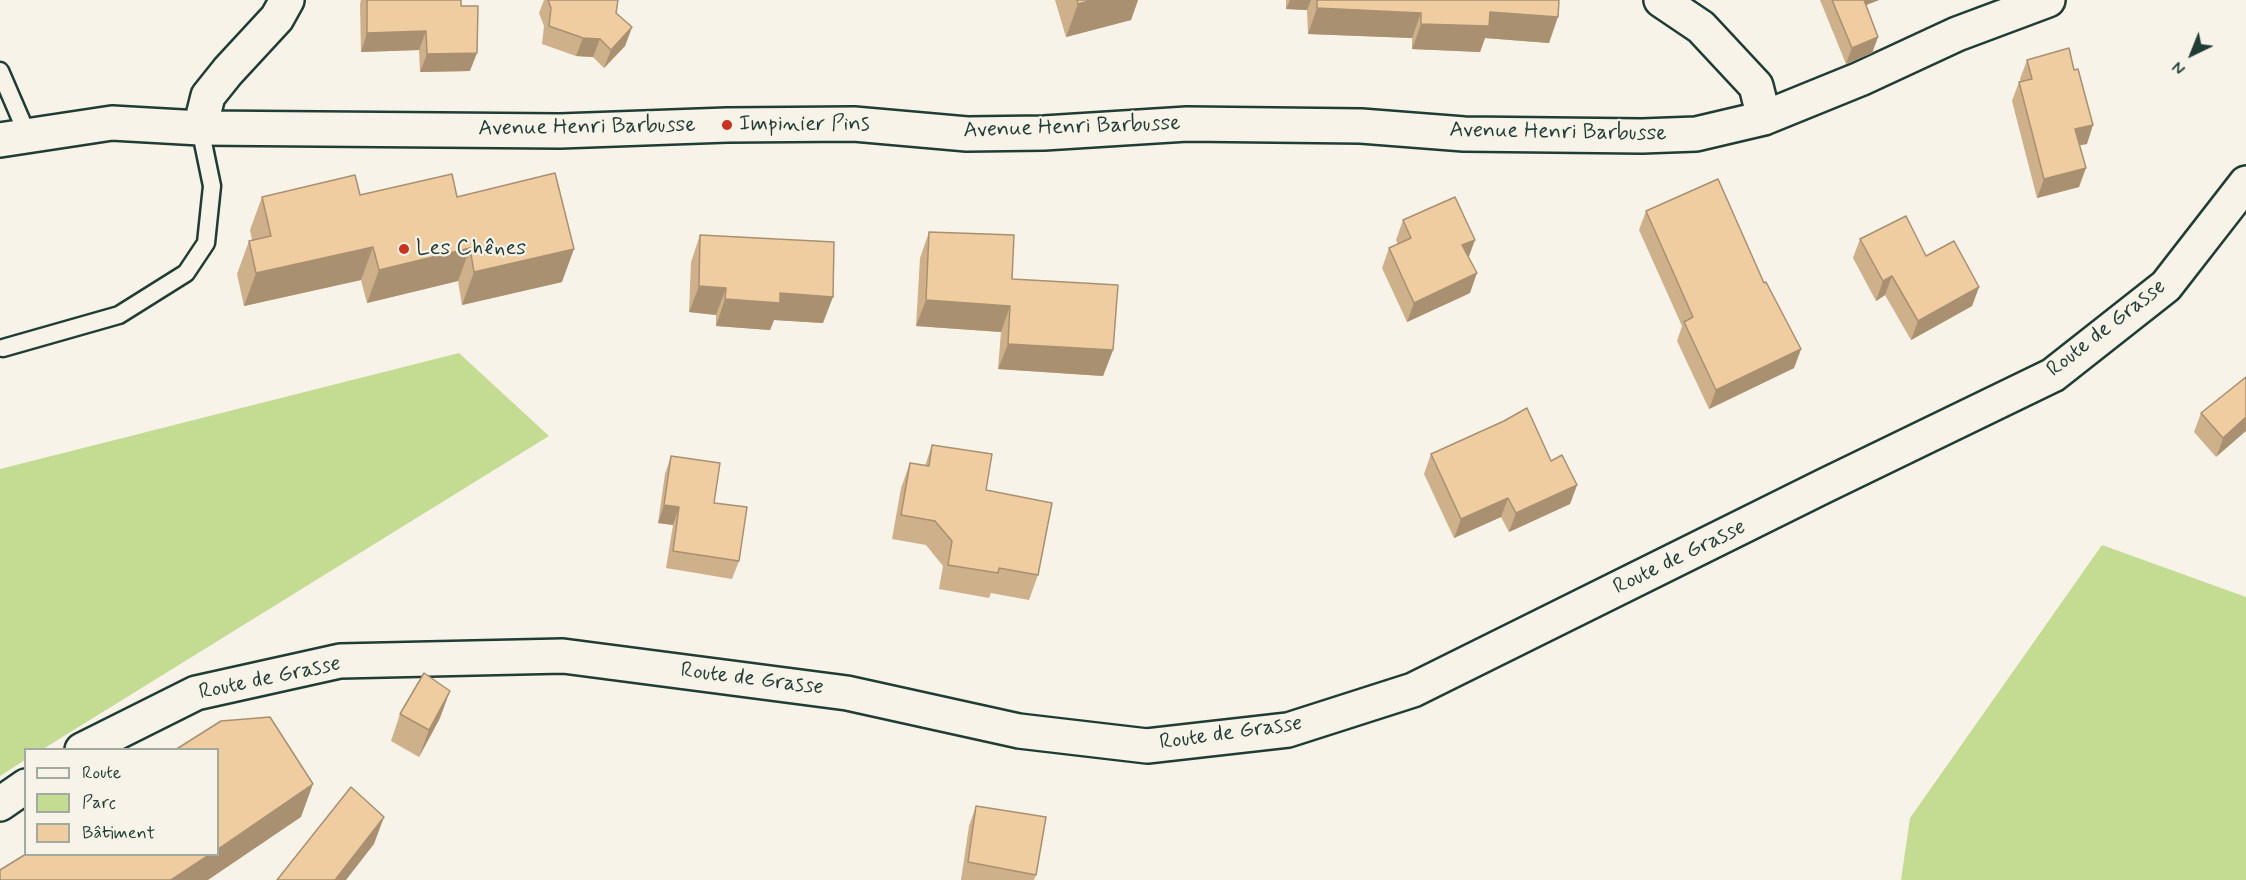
<!DOCTYPE html>
<html>
<head>
<meta charset="utf-8">
<style>
	body { margin:0 }
	#map { position:relative; width:2246px; height:880px; overflow:hidden; background:#f7f3e8; font-family:Mynerve,sans-serif }
	canvas { display:block }
	.legend { position:absolute; left:24px; top:748px; width:195px; height:108px; box-sizing:border-box; background:#f7f3e8; border:2px solid #a1aaa0; margin:0; padding:8px 10px; list-style:none; font-size:18px; color:#1f3d34 }
	.legend li { display:flex; align-items:center; gap:12px; height:30px }
	.legend b { width:30px; border:2px solid #a1aaa0 }
	.north { position:absolute; left:2162px; top:24px; width:60px; height:60px; -webkit-text-stroke:4px #f7f3e8; paint-order:stroke; rotate:223deg; font-size:16px; font-weight:700; line-height:24px; text-align:center; color:#1f3d34 }
	.north::after { content:''; display:block; margin:auto; width:21px; height:27px; background:#1f3d34; clip-path:polygon(50% 0,100% 100%,50% 72%,0 100%) }
</style>
</head>
<body>
<div id="map">
<canvas width="2246" height="880"></canvas>
<ul class="legend">
<li><b style="height:8px;background:#f7f3e8"></b>Route</li>
<li><b style="height:16px;background:#c3dc92"></b>Parc</li>
<li><b style="height:16px;background:#f0cda1"></b>Bâtiment</li>
</ul>
<div class="north">N</div>
</div>
<script>
const context = document.querySelector('canvas').getContext('2d');
context.lineJoin = 'round';
function fill(path, color) { context.fillStyle = color; context.fill(path, 'evenodd'); }
function stroke(path, color, width, dash) { context.strokeStyle = color; context.lineWidth = width; context.lineCap = dash ? 'butt' : 'round'; context.setLineDash(dash || []); context.stroke(path); }
function drawText(font, color, halo, rows, align = 'center') {
  context.font = font + ' Mynerve,sans-serif'; context.lineWidth = 4.5; context.setLineDash([]); context.textBaseline = 'middle'; context.strokeStyle = halo; context.fillStyle = color; for (const [text, x, y, turn = 0] of rows) {
    context.save(); context.translate(x, y); context.rotate((+turn || 0) * Math.PI / 180); context.textAlign = isNaN(turn) ? turn : align; if (halo) context.strokeText(text, 0, 0); context.fillText(text, 0, 0); context.restore();
  }
}
const green = new Path2D(`
	M459,353L549,436L43,749L26,750L25,760L0,776V469Z
	M2102,545L2246,597V880H1901L1910,818Z`);
const lane = new Path2D(`
	M0,71L28,136
	M3,348L119,315L186,273L206,243L212,186L200,128`);
const street = new Path2D(`
	M1661,0L1701,27L1756,86L1764,118
	M200,128L208,96L228,71L277,18L287,0
	M0,140L112,123L200,128L560,131L727,125L854,124L967,134L1044,133L1187,124L1361,126L1464,134L1642,136L1696,134L1764,118L1860,79L1957,34L2048,0`);
const secondary = new Path2D(`
	M82,750L196,693L340,661L563,656L847,693L1019,731L1147,746L1288,730L1413,690L1824,486L2053,375L2166,286L2246,183
	M0,804L26,786`);
const wall = new Path2D(`
	M361,0H461V6L470,71L420,72L419,50L361,52L360,4Z
	M544,0H618L616,13L632,27L625,46L604,68L593,57L576,56L542,44L544,26L539,13Z
	M1055,0H1138L1131,20L1066,37Z
	M1286,0H1559L1549,43L1485,38L1480,52L1412,49V38L1308,34L1307,10L1286,9Z
	M1820,0H1879L1866,5L1878,37L1872,53L1846,64Z
	M2027,60L2087,144L2080,145L2079,187L2037,198L2012,101L2019,82H2021L2020,79Z
	M262,197H457L562,282L462,305L458,281L367,303L361,280L244,306L237,274L249,241L252,240L250,230Z
	M1646,211L1764,283L1801,349L1794,368L1709,409L1677,341L1682,326L1639,230Z
	M1403,220L1468,257L1470,293L1407,322L1382,268L1389,248L1398,244L1396,240Z
	M929,232L1012,279L1113,350L1103,376L998,369L1001,332L916,326L920,258Z
	M700,235L823,323L774,320L770,330L716,326V315L689,312L691,262Z
	M1860,239L1926,256L1979,287L1972,306L1911,340L1885,295L1876,301L1853,258Z
	M2246,377L2216,457L2194,432L2201,413Z
	M932,445L986,490L1038,575L1029,600L991,593L989,598L939,589L943,566L926,545L892,539L901,488L910,463L925,466Z
	M1431,454L1551,461L1577,485L1570,504L1509,532L1501,517L1454,538L1424,474Z
	M671,456L714,503L739,561L732,579L666,568L673,525L658,523L665,474Z
	M400,714L440,718L419,757L391,741Z
	M976,806L1036,875L1034,880H961L969,826Z`);
const shadedWall = new Path2D(`
	M1092,0H1138L1131,20L1066,37L1078,4Z
	M1290,0H1311L1307,10L1286,9Z
	M1859,0H1879L1856,9Z
	M1317,8L1421,13L1412,38L1308,34Z
	M1490,12L1558,17L1549,43L1485,38L1480,52L1412,49L1421,24Z
	M632,27L625,46L604,68L611,50Z
	M426,31L419,50L361,52L367,33Z
	M1878,37L1872,53L1846,64L1852,48Z
	M583,38L600,39L593,57L576,56Z
	M477,53L470,71L420,72L427,54Z
	M2093,125L2087,144L2068,147L2075,129Z
	M2086,168L2079,187L2037,198L2044,179Z
	M1475,240L1468,259L1462,245Z
	M373,247L361,280L244,306L256,273Z
	M470,248L458,281L367,303L379,270Z
	M574,249L562,282L462,305L474,272Z
	M1477,273L1470,293L1407,322L1414,303Z
	M1892,276L1885,295L1876,301L1883,281Z
	M699,286L726,288L716,315L689,312Z
	M1979,287L1972,306L1911,340L1918,321Z
	M780,293L833,297L823,323L774,320L770,330L716,326L725,299Z
	M926,300L1010,306L1001,332L916,326Z
	M1008,344L1113,350L1103,376L998,369Z
	M1801,349L1794,368L1709,409L1716,390Z
	M2246,417V431L2216,457L2223,438Z
	M1577,485L1570,504L1509,532L1516,513Z
	M1508,498L1501,517L1454,538L1461,519Z
	M664,505L679,507L673,525L658,523Z
	M450,691L440,718L419,757L429,730Z
	M313,784L301,817L208,880H171L209,855H218V849Z
	M384,817L374,844L346,880H335Z`);
const building = new Path2D(`
	M367,0H461V6H478L477,53L427,54L426,31L367,33Z
	M548,0H618L616,13L632,27L611,50L600,39L583,38L549,26L551,8Z
	M1077,0H1092L1078,4Z
	M1317,0H1559L1558,17L1490,12L1489,26L1421,24V13L1317,8Z
	M1832,0H1864L1878,37L1852,48Z
	M2069,48L2074,70L2078,69L2093,125L2075,129L2086,168L2044,179L2019,82L2032,79L2027,60Z
	M555,173L574,249L474,272L470,248L379,270L373,247L256,273L249,241L271,236L262,197L355,175L360,195L452,174L457,197Z
	M1718,179L1764,283L1766,282L1801,349L1716,390L1684,322L1693,317L1646,211Z
	M1455,197L1475,240L1462,245L1477,273L1414,303L1389,248L1411,238L1403,220Z
	M1906,216L1926,256L1954,241L1979,287L1918,321L1892,276L1883,281L1860,239Z
	M929,232L1014,235L1012,279L1118,285L1113,350L1008,344L1010,306L926,300Z
	M700,235L834,242L833,297L780,293V303L725,299L726,288L699,286Z
	M2246,377V417L2223,438L2201,413Z
	M1527,408L1551,461L1562,455L1577,485L1516,513L1508,498L1461,519L1431,454L1504,421Z
	M932,445L992,454L986,490L1052,503L1038,575L999,568L998,573L948,565L952,541L935,521L901,515L910,463L929,466Z
	M671,456L720,463L714,503L747,507L739,561L673,551L679,507L664,505Z
	M424,673L450,691L429,730L400,714Z
	M270,717L313,784L218,849V750H175L221,721Z
	M351,787L384,817L335,880H277Z
	M976,806L1046,817L1036,875L968,862Z
	M26,854V855H209L171,880H0V870Z`);
const markers = [
	[727,125,6,"#c8321e"],
	[404,249,6,"#c8321e"]
];
const poiNames = [
	["Impinier Pins",739,125],
	["Les Chênes",416,249]
];
const streetNames = [
	["Avenue Henri Barbusse",587,128,-1],
	["Avenue Henri Barbusse",1072,128,-2],
	["Avenue Henri Barbusse",1558,133,1],
	["Route de Grasse",2107,329,-38],
	["Route de Grasse",1680,558,-26],
	["Route de Grasse",270,679,-12],
	["Route de Grasse",752,680,7],
	["Route de Grasse",1231,734,-8]
];
fill(green, '#c3dc92');
stroke(lane, '#1f3d34', 21);
stroke(street, '#1f3d34', 38);
stroke(secondary, '#1f3d34', 38);
stroke(lane, '#f7f3e8', 16);
stroke(street, '#f7f3e8', 33);
stroke(secondary, '#f7f3e8', 33);
fill(wall, '#ceb08a');
fill(shadedWall, '#a89071');
fill(building, '#f0cda1');
stroke(building, '#a89071', 1.5);
for (const [x, y, r, color] of markers) { const dot = new Path2D(); dot.arc(x, y, r, 0, 2 * Math.PI); context.fillStyle = color; context.fill(dot); stroke(dot, '#f7f3e8', 2); }
drawText('22px', '#1f3d34', '#f7f3e8', poiNames, 'left');
drawText('22px', '#1f3d34', '#f7f3e8', streetNames);
</script>
</body>
</html>
